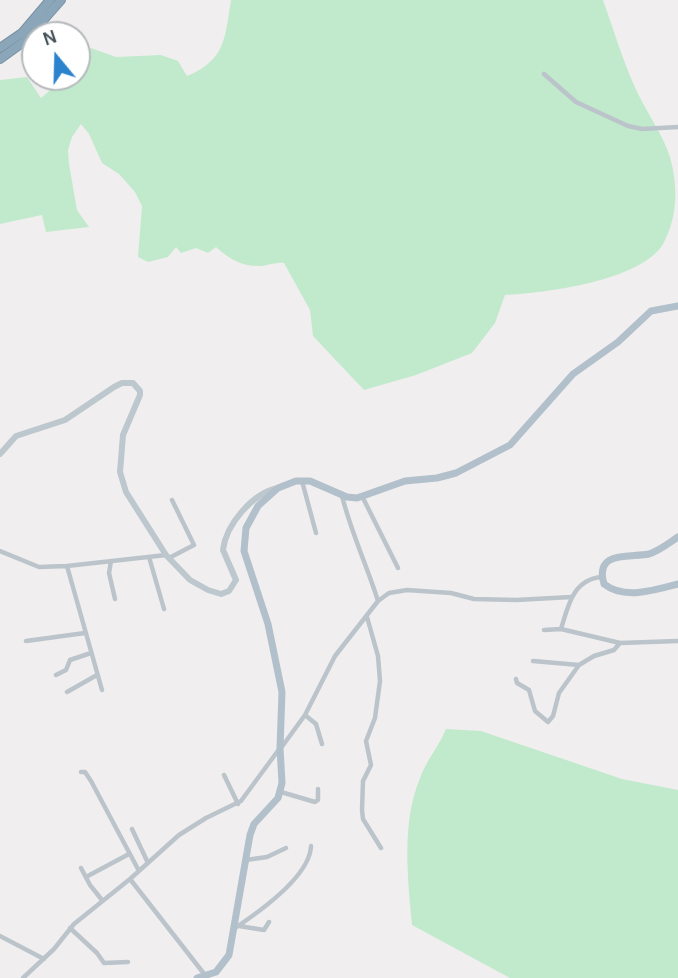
<!DOCTYPE html>
<html>
<head>
<meta charset="utf-8">
<style>
	body { margin:0 }
	#map { position:relative; width:678px; height:978px; overflow:hidden; background:#f1eeef; font-family:Karla,sans-serif }
	canvas { display:block }
	.north { position:absolute; left:21px; top:21px; width:70px; height:70px; box-sizing:border-box; background:#fff; border:2px solid #b6babd; border-radius:50%; rotate:341deg; font-size:19px; font-weight:700; line-height:28px; text-align:center; color:#48535a }
	.north::after { content:''; display:block; margin:auto; width:24px; height:32px; background:#2b83ce; clip-path:polygon(50% 0,100% 100%,50% 72%,0 100%) }
</style>
</head>
<body>
<div id="map">
<canvas width="678" height="978"></canvas>
<div class="north">N</div>
</div>
<script>
const context = document.querySelector('canvas').getContext('2d');
context.lineJoin = 'round';
function fill(path, color) { context.fillStyle = color; context.fill(path, 'evenodd'); }
function stroke(path, color, width, dash) { context.strokeStyle = color; context.lineWidth = width; context.lineCap = dash ? 'butt' : 'round'; context.setLineDash(dash || []); context.stroke(path); }
const green = new Path2D(`
	M231,0H603C613,28 622,58 634,85C644,109 662,132 670,157C678,186 678,217 663,244C641,281 545,293 505,295L495,323L472,353L416,375L364,390L313,336L310,310L284,263C275,262 270,265 262,266C242,267 229,259 216,247L208,253L196,248L181,253L176,247L168,257L148,262L138,257L142,206L135,192L119,174L102,163L89,134L81,124L72,137L68,150L69,164L77,210L89,227L46,232L42,215L0,224V80L27,77L41,98L57,84L61,77H77V58L91,48L116,57L161,55L178,61L187,76C226,60 225,37 231,0Z
	M446,729L481,731L622,779L678,790V978H510L412,925C408,878 401,824 420,778C426,761 439,746 446,729Z`);
const street = new Path2D(`
	M544,74L576,102L628,126L642,129L678,127
	M302,481L316,533
	M342,496C351,532 367,566 378,601
	M363,498L398,568
	M0,551L39,567L67,566L166,555
	M149,557L164,609
	M169,558L194,545L172,500
	M111,561L109,573L115,599
	M67,566L102,690
	M367,617L378,656L380,681L375,718L366,741L371,765L363,781L362,810L363,819L381,848
	M561,629C568,606 573,579 602,577
	M544,630L561,629L620,643L678,641
	M26,641L85,633
	M533,661L579,665L594,656L614,650L620,643
	M56,675L66,670L70,660L91,653
	M516,679L517,683L529,690L535,711L548,722L553,716L559,693L579,665
	M67,692L97,675
	M305,715L316,724L322,744
	M281,748L305,715L335,656L378,601L389,593L407,590L451,593L474,599L516,600L571,597
	M81,772H85L91,781L139,871
	M224,775L238,804
	M281,792L315,802L318,800V789
	M132,829L148,863
	M246,860L267,857L286,848
	M81,868L90,885L102,900
	M86,877L129,854
	M130,879L205,975
	M239,926L264,930L269,922
	M70,928L97,953L104,963L128,962
	M235,928C259,912 310,876 311,846
	M0,936L44,959
	M23,978L54,949L74,924L130,879L179,835L206,818L241,801L280,748`);
const secondary = new Path2D(`
	M0,454L16,436L65,420L114,387L122,383H133L140,391V395L123,435L120,472L126,492L166,555L190,580L208,590L221,594L229,591L236,580L223,550C226,524 253,493 278,488`);
const primary = new Path2D(`
	M678,537C669,543 659,551 649,554C630,558 594,550 604,584C624,600 656,590 678,584
	M197,978L216,972L229,955L250,835L254,824L278,798L282,783L280,748L282,692L268,624L244,551L246,528L258,506L278,488L296,481H310L347,497L357,498L405,481L437,478L456,473L510,445L573,374L618,342L651,311L678,306`);
const highway = new Path2D(`
	M0,48L22,33L50,0
	M0,59L25,41L61,0`);
fill(green, '#c1eacc');
stroke(highway, '#7691a4', 10);
stroke(street, '#bbc4ca', 4.5);
stroke(secondary, '#bcc7ce', 6);
stroke(primary, '#b1c0ca', 7);
stroke(highway, '#8ba6b8', 8);
</script>
</body>
</html>
